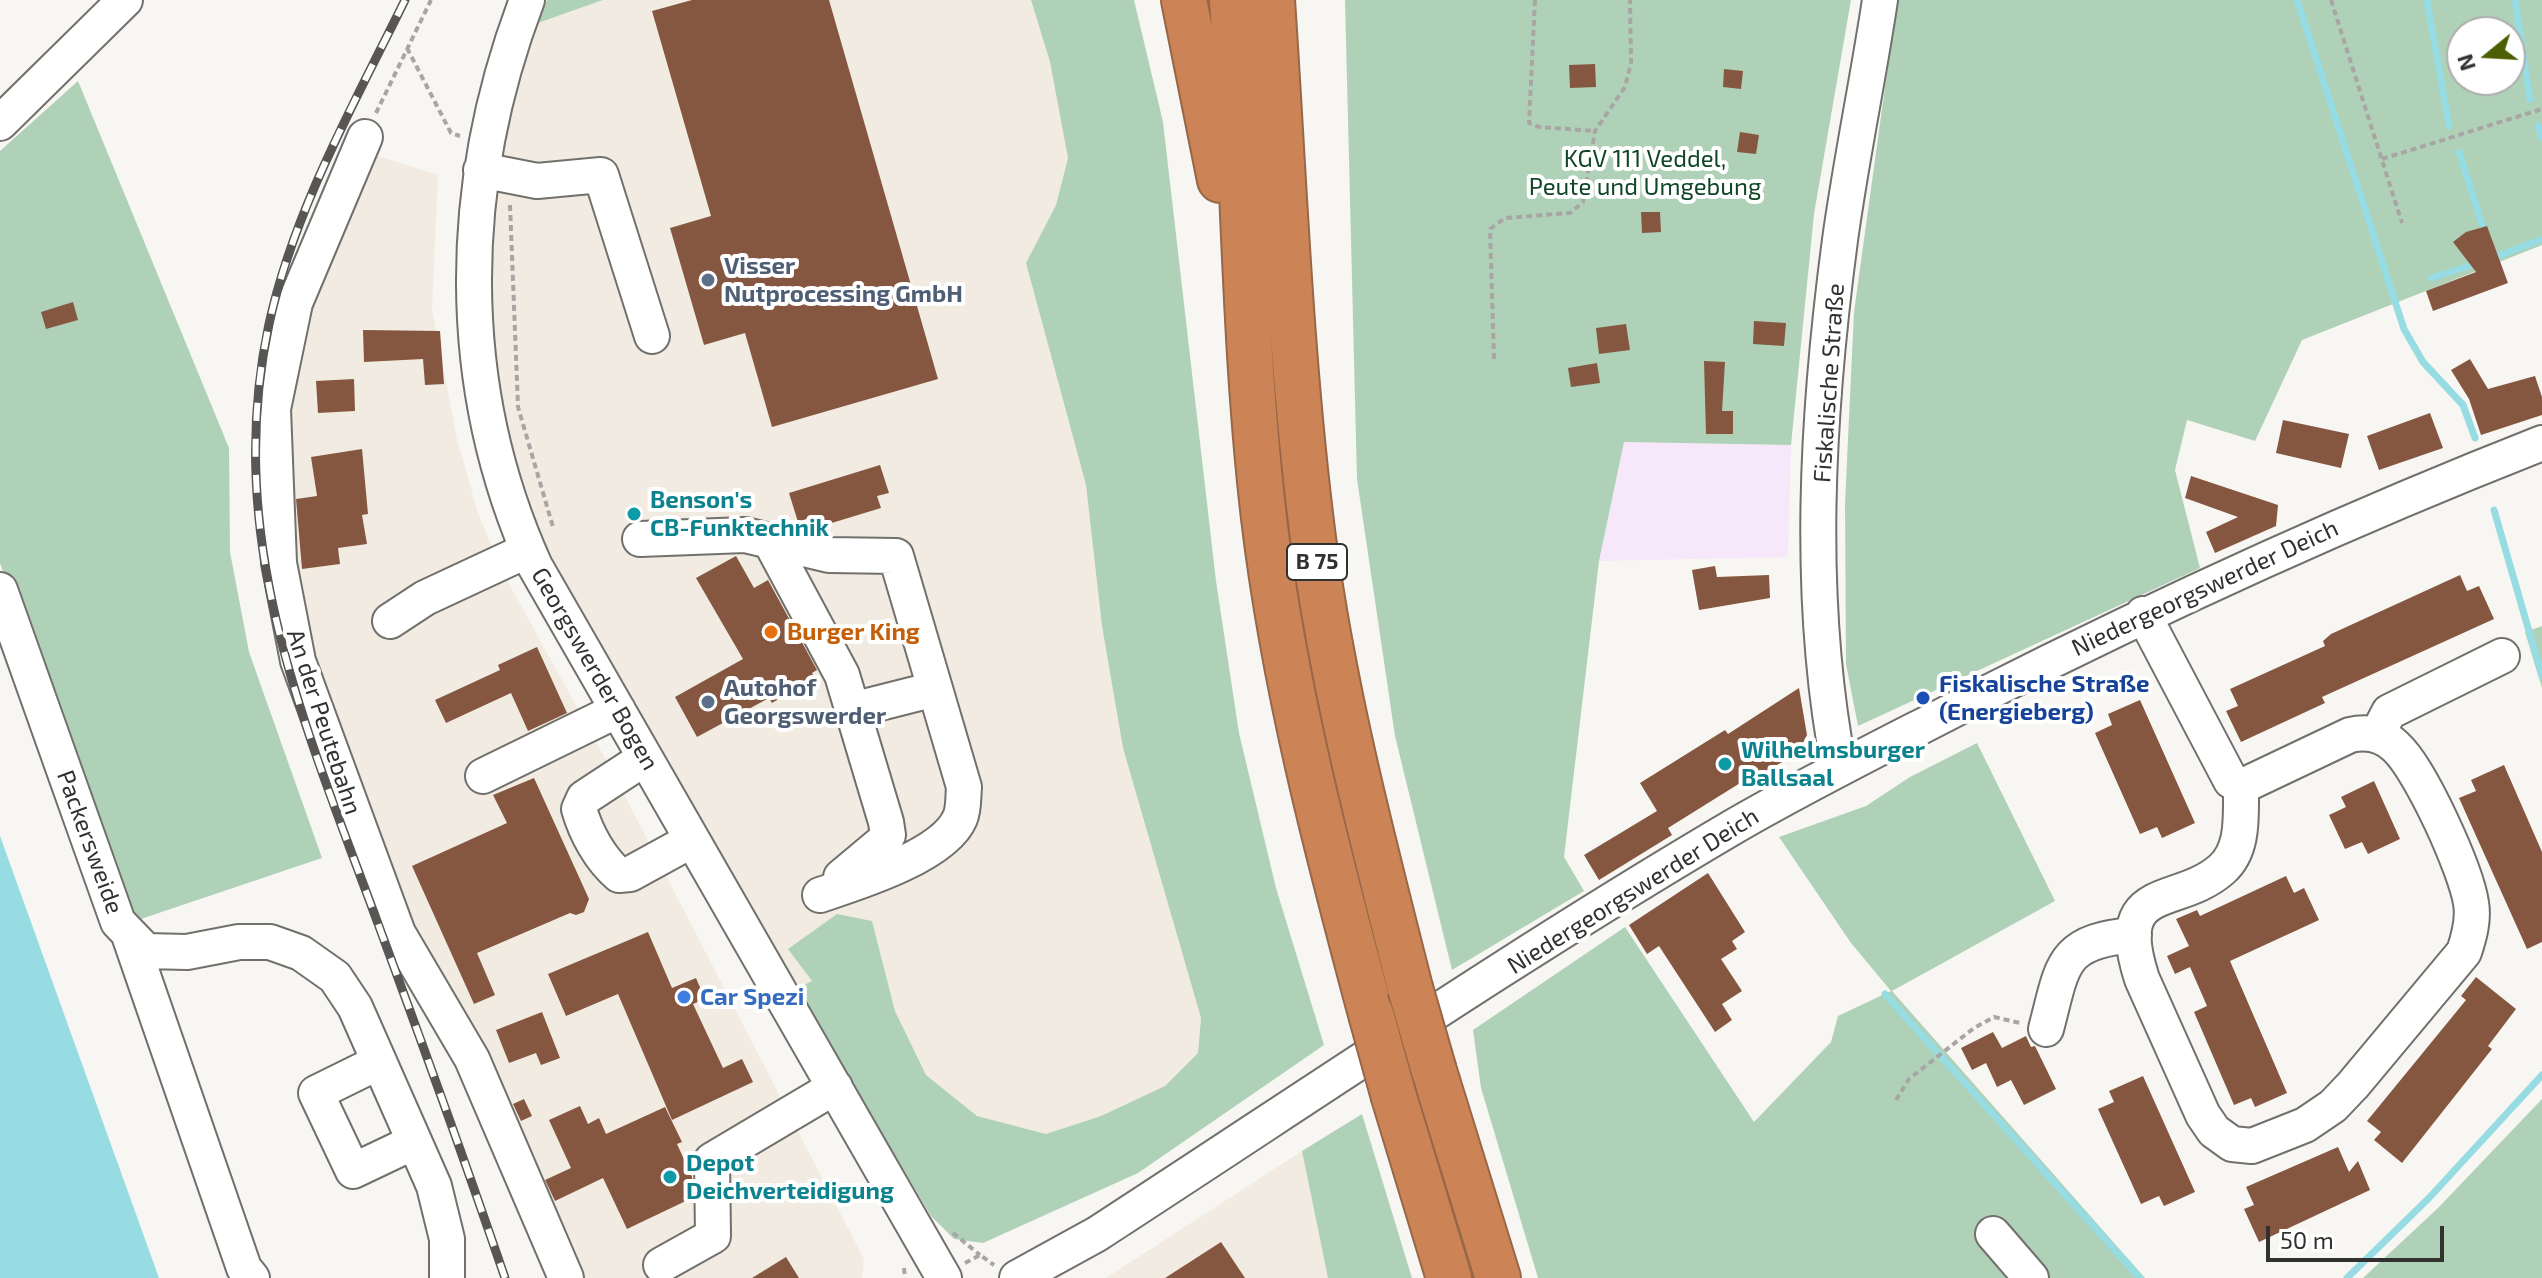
<!DOCTYPE html>
<html>
<head>
<meta charset="utf-8">
<style>
	body { margin:0 }
	#map { position:relative; width:2542px; height:1278px; overflow:hidden; background:#f8f6f3; font-family:"Exo 2",sans-serif }
	canvas { display:block }
	.north { position:absolute; left:2446px; top:16px; width:80px; height:80px; box-sizing:border-box; background:#fff; border:2px solid #adadac; border-radius:50%; rotate:252deg; font-size:22px; font-weight:700; line-height:32px; text-align:center; color:#31312f }
	.north::after { content:''; display:block; margin:auto; width:28px; height:36px; background:#4c5f04; clip-path:polygon(50% 0,100% 100%,50% 72%,0 100%) }
	.scale { position:absolute; left:2266px; top:1226px; width:178px; height:36px; box-sizing:border-box; border:4px solid #31312f; border-top:0; padding-left:10px; font-size:24px; line-height:28px; white-space:nowrap; color:#31312f; -webkit-text-stroke:6px #fff; paint-order:stroke }
</style>
</head>
<body>
<div id="map">
<canvas width="2542" height="1278"></canvas>
<div class="north">N</div>
<div class="scale">50 m</div>
</div>
<script>
const context = document.querySelector('canvas').getContext('2d');
context.lineJoin = 'round';
function fill(path, color) { context.fillStyle = color; context.fill(path, 'evenodd'); }
function stroke(path, color, width, dash) { context.strokeStyle = color; context.lineWidth = width; context.lineCap = dash ? 'butt' : 'round'; context.setLineDash(dash || []); context.stroke(path); }
function drawText(font, color, halo, rows, align = 'center') {
  context.font = font + ' "Exo 2",sans-serif'; context.lineWidth = 8; context.setLineDash([]); context.textBaseline = 'middle'; context.strokeStyle = halo; context.fillStyle = color; for (const [text, x, y, turn = 0] of rows) {
    context.save(); context.translate(x, y); context.rotate((+turn || 0) * Math.PI / 180); context.textAlign = isNaN(turn) ? turn : align; if (halo) context.strokeText(text, 0, 0); context.fillText(text, 0, 0); context.restore();
  }
}
const commercial = new Path2D(`
	M1624,442L1791,445L1788,557L1599,561Z`);
const built = new Path2D(`
	M603,0H1031L1050,62L1068,158L1056,205L1026,263L1086,485L1102,626L1123,748L1201,1018L1198,1053L1165,1086L1101,1116L1046,1134L977,1116L926,1075L895,1011L872,921L788,948L812,981L796,989L535,527L499,423L489,287L492,165L530,26Z
	M366,152L438,175L432,309L457,439L478,513L502,571L611,769L864,1259L862,1278H572L403,922L308,660L285,562L286,414L305,307Z
	M1302,1151L1328,1278H1106Z`);
const green = new Path2D(`
	M547,0H603L535,24Z
	M1031,0H1134L1163,122L1216,581L1239,733L1276,888L1324,1045L1138,1173L983,1243L954,1239L931,1216L796,989L812,981L788,949L837,914L872,921L895,1011L926,1075L977,1116L1046,1134L1101,1116L1165,1086L1198,1053L1201,1018L1123,748L1102,626L1086,485L1026,263L1056,205L1068,158L1050,62Z
	M1345,0H1851L1814,214L1791,445L1624,442L1599,561L1564,857L1584,891L1452,970L1395,736L1357,479Z
	M1897,0H2542V245L2302,340L2255,441L2187,420L2175,470L2200,568L1858,726L1846,664L1845,503L1854,312ZM2462,32H2510V80H2462Z
	M78,81L229,448L230,552L249,652L322,858L129,923L0,563V151Z
	M2542,626V688L2525,632Z
	M1977,743L2055,901L1892,991L2145,1278H1538L1481,1088L1473,1030L1625,927L1754,1122L1831,1042L1838,1016L1891,991L1851,943L1779,837L1866,806L1910,777Z
	M2542,1099V1278H2363L2438,1208Z
	M1362,1114L1412,1278H1328L1302,1151Z`);
const water = new Path2D(`
	M0,836L159,1278H0Z`);
const stream = new Path2D(`
	M2297,0L2404,329L2423,362L2463,405L2475,438
	M2427,0L2449,126
	M2515,0L2530,99
	M2538,126L2542,138
	M2459,152L2485,234
	M2493,258L2542,239
	M2431,278L2478,263
	M2494,510L2542,676
	M1885,994L2140,1278
	M2347,1278L2429,1198L2542,1075`);
const building = new Path2D(`
	M692,0H829L938,379L772,427L745,333L704,345L670,228L711,216L652,11Z
	M1595,64L1596,87L1570,88L1569,65Z
	M1724,69L1743,71L1741,89L1723,87Z
	M1740,132L1759,135L1756,154L1737,152Z
	M1641,212H1660L1661,232L1642,233Z
	M2487,226L2508,283L2433,311L2426,291L2476,272L2453,242L2466,232Z
	M73,302L78,320L46,329L41,312Z
	M1754,321L1786,323L1784,346L1753,344Z
	M1626,324L1630,350L1599,354L1596,328Z
	M363,330L440,331L444,384L425,385L423,359L364,362Z
	M2470,359L2488,389L2535,376L2542,397V415L2481,435L2469,399L2451,370Z
	M1704,361L1725,362L1722,411H1733V434H1706Z
	M1597,363L1600,383L1571,387L1568,368Z
	M354,379L355,411L318,413L316,381Z
	M2430,413L2443,448L2379,470L2367,436Z
	M2283,420L2349,434L2341,468L2276,453Z
	M362,449L368,514L362,515L367,544L338,548L340,564L302,569L296,499L317,496L311,457Z
	M880,465L889,493L877,496L881,508L812,529L809,518L798,522L789,493Z
	M2191,476L2278,505L2276,526L2215,553L2206,532L2238,517L2185,498Z
	M736,556L754,588L768,580L817,670L812,673L814,677L772,703L769,698L697,737L675,697L743,659L696,578Z
	M1715,566L1717,577L1769,575L1770,598L1699,610L1692,570Z
	M2460,575L2467,591L2479,586L2494,619L2322,697L2325,703L2241,742L2226,711L2238,706L2230,689L2325,646L2323,641L2331,634Z
	M537,647L567,713L528,731L511,693L446,723L435,700L500,670L498,665Z
	M1799,688L1807,735L1798,753L1754,778L1753,775L1668,828L1672,835L1599,880L1584,855L1657,811L1640,783L1725,730L1728,734Z
	M2140,700L2195,823L2162,838L2157,827L2140,834L2095,733L2112,725L2108,714Z
	M2504,765L2542,852V942L2527,949L2459,798L2476,791L2471,780Z
	M534,778L589,899L584,912L576,915L570,913L477,953L495,995L474,1004L412,866L507,823L493,795Z
	M2374,781L2400,839L2368,854L2362,842L2345,849L2329,815L2346,807L2341,797Z
	M1708,873L1745,932L1732,941L1737,949L1721,959L1742,991L1722,1004L1732,1020L1715,1032L1659,946L1647,954L1629,925Z
	M2286,876L2294,893L2304,888L2319,920L2230,961L2287,1093L2255,1107L2251,1098L2234,1105L2194,1012L2207,1006L2190,967L2175,974L2167,956L2189,946L2176,919L2197,910L2200,916Z
	M648,932L672,988L696,978L705,999L693,1004L723,1068L742,1059L753,1082L672,1120L618,994L566,1016L548,974Z
	M2476,977L2516,1009L2488,1046L2492,1049L2402,1163L2374,1140L2381,1132L2367,1121L2466,1000L2461,996Z
	M542,1012L560,1058L541,1065L536,1053L509,1063L496,1030Z
	M1993,1032L2002,1048L2026,1036L2031,1047L2035,1046L2056,1089L2024,1105L2011,1080L1997,1087L1986,1063L1972,1070L1961,1048Z
	M2143,1076L2195,1192L2164,1206L2159,1196L2141,1204L2098,1109L2114,1102L2109,1091Z
	M524,1099L532,1116L521,1121L513,1104Z
	M580,1106L588,1124L599,1118L606,1134L665,1107L682,1142L677,1144L692,1177V1198L627,1229L603,1178L555,1201L545,1180L571,1168L549,1120Z
	M2338,1147L2349,1172L2358,1161L2370,1190L2259,1242L2244,1209L2254,1205L2246,1187Z
	M1221,1242L1245,1278H1165Z
	M786,1257L799,1278H752Z`);
const path = new Path2D(`
	M1535,0L1529,123L1539,127L1595,131
	M2331,0L2402,223
	M407,48L451,133L460,136
	M376,113L431,0
	M2382,159L2542,109
	M510,205L518,407L553,527
	M1494,359L1490,229L1505,218L1570,213L1583,202L1595,131L1625,87L1631,63L1630,0
	M1896,1100L1909,1079L1974,1028L1994,1017L2020,1023
	M953,1233L980,1255
	M965,1263L980,1255L994,1265
	M904,1268L905,1278`);
const minor = new Path2D(`
	M527,0C457,184 453,385 535,566L944,1278
	M0,123L125,0
	M365,137L295,303L273,409L279,563L298,661L398,933L472,1059L566,1278
	M481,170L537,181L601,175L652,336
	M640,539L745,535L829,555L896,556L964,787C963,797 964,809 960,818C944,856 856,883 820,895
	M770,541L842,675L886,822L888,835L884,841L841,877
	M0,590L118,922L146,951L187,952L239,942H270L301,953L335,977L355,1007L434,1186L447,1239V1278
	M2143,614L2231,781
	M390,621L425,598L528,550
	M852,710L935,689
	M2377,735L2389,712L2502,656
	M645,758L584,798L579,809C586,833 600,859 619,875L630,874L692,840
	M1839,768C1806,597 1817,413 1840,240C1851,160 1868,80 1880,0
	M483,776L618,710
	M2241,798C2241,822 2242,851 2222,869C2177,909 2110,880 2142,979L2203,1115L2214,1131L2232,1144L2252,1146L2305,1125L2333,1106L2353,1085L2464,952C2469,937 2474,920 2471,903C2466,870 2421,770 2396,747C2383,734 2367,731 2350,735L2251,782
	M130,938L244,1268L252,1278
	M2046,1029C2063,965 2060,941 2134,935
	M379,1062L316,1093L353,1171L414,1142
	M1993,1234L2031,1278
	M661,1265L713,1236L712,1160L835,1087
	M1017,1278L1097,1234C1308,1097 1517,954 1733,827C1812,781 1894,741 1975,699C2161,605 2348,519 2542,443`);
const highway = new Path2D(`
	M1184,0L1220,180
	M1232,0C1244,172 1244,347 1264,518C1284,687 1327,850 1371,1014
	M1272,0C1284,179 1290,360 1313,538C1333,690 1372,839 1410,988
	M1434,1071L1498,1278
	M1394,1097L1449,1278`);
const rail = new Path2D(`
	M405,0C354,104 294,210 269,324C223,540 304,723 377,921C421,1040 464,1158 505,1278`);
const highwayBridge = new Path2D(`
	M1410,988L1434,1071
	M1371,1014L1394,1097`);
const markers = [
	[708,280,8,"#5c6f8a"],
	[634,514,8,"#0f9aa8"],
	[771,632,8,"#e8710a"],
	[1923,698,8,"#1a4fb4"],
	[708,702,8,"#5c6f8a"],
	[1725,764,8,"#0f9aa8"],
	[684,997,8,"#3f7fe0"],
	[670,1177,8,"#0f9aa8"]
];
const shields = [
	[1317,562,60]
];
const shieldNames = [
	["B 75",1317,562]
];
const parkNames = [
	["KGV 111 Veddel,",1645,159],
	["Peute und Umgebung",1645,187]
];
const serviceNames = [
	["Visser",724,266],
	["Nutprocessing GmbH",724,294],
	["Autohof",724,688],
	["Georgswerder",724,716]
];
const streetNames = [
	["Fiskalische Straße",1829,383,-86],
	["Niedergeorgswerder Deich",2205,588,-25],
	["Georgswerder Bogen",595,669,60],
	["An der Peutebahn",324,722,72],
	["Packersweide",90,842,70],
	["Niedergeorgswerder Deich",1633,891,-32]
];
const cultureNames = [
	["Benson's",650,500],
	["CB-Funktechnik",650,528],
	["Wilhelmsburger",1741,750],
	["Ballsaal",1741,778],
	["Depot",686,1163],
	["Deichverteidigung",686,1191]
];
const foodNames = [
	["Burger King",787,632]
];
const transitNames = [
	["Fiskalische Straße",1939,684],
	["(Energieberg)",1939,712]
];
const shopNames = [
	["Car Spezi",700,997]
];
fill(commercial, '#f6e7fa');
fill(built, '#f1ebe1');
fill(green, '#afd1b8');
fill(water, '#96dce2');
stroke(stream, '#96dce2', 7);
fill(building, '#855740');
stroke(minor, '#71706d', 38);
stroke(highway, '#966748', 48);
stroke(path, '#a7a6a4', 4, [6, 4]);
stroke(minor, '#fff', 34);
stroke(highway, '#cc8456', 44);
stroke(rail, '#575654', 9);
stroke(rail, '#fff', 6, [18]);
stroke(highwayBridge, '#966748', 48, []);
stroke(highwayBridge, '#cc8456', 44);
for (const [x, y, r, color] of markers) { const dot = new Path2D(); dot.arc(x, y, r, 0, 2 * Math.PI); context.fillStyle = color; context.fill(dot); stroke(dot, '#fff', 3); }
for (const [x, y, w] of shields) { const box = new Path2D(); box.roundRect(x - w / 2, y - 18, w, 36, 6); context.fillStyle = '#fff'; context.fill(box); stroke(box, '#31312f', 2); }
drawText('bold 22px', '#31312f', null, shieldNames);
drawText('24px', '#0f4625', '#fff', parkNames);
drawText('bold 24px', '#4e5e75', '#fff', serviceNames, 'left');
drawText('24px', '#31312f', '#fff', streetNames);
drawText('bold 24px', '#0d838f', '#fff', cultureNames, 'left');
drawText('bold 24px', '#c56008', '#fff', foodNames, 'left');
drawText('bold 24px', '#164399', '#fff', transitNames, 'left');
drawText('bold 24px', '#366cbe', '#fff', shopNames, 'left');
</script>
</body>
</html>
